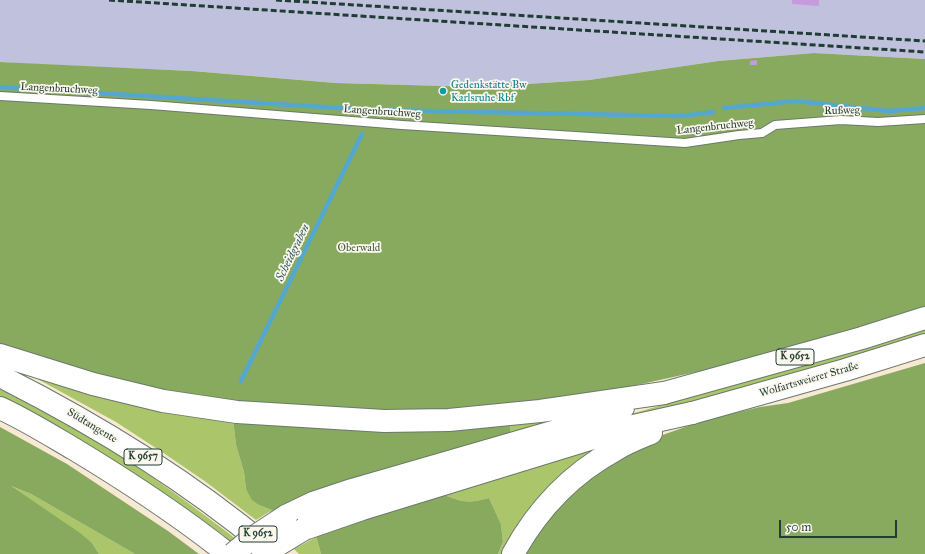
<!DOCTYPE html>
<html>
<head>
<meta charset="utf-8">
<style>
	body { margin:0 }
	#map { position:relative; width:925px; height:554px; overflow:hidden; background:#f7e9d4; font-family:"IM FELL Great Primer",serif }
	canvas { display:block }
	.scale { position:absolute; left:779px; top:520px; width:118px; height:18px; box-sizing:border-box; border:2px solid #1f3d34; border-top:0; padding-left:5px; font-size:12px; line-height:14px; white-space:nowrap; color:#1f3d34; -webkit-text-stroke:3px #fbf7ec; paint-order:stroke }
</style>
</head>
<body>
<div id="map">
<canvas width="925" height="554"></canvas>
<div class="scale">50 m</div>
</div>
<script>
const context = document.querySelector('canvas').getContext('2d');
context.lineJoin = 'round';
function fill(path, color) { context.fillStyle = color; context.fill(path, 'evenodd'); }
function stroke(path, color, width, dash) { context.strokeStyle = color; context.lineWidth = width; context.lineCap = dash ? 'butt' : 'round'; context.setLineDash(dash || []); context.stroke(path); }
function drawText(font, color, halo, rows, align = 'center') {
  context.font = font + ' "IM FELL Great Primer",serif'; context.lineWidth = 3.5; context.setLineDash([]); context.textBaseline = 'middle'; context.strokeStyle = halo; context.fillStyle = color; for (const [text, x, y, turn = 0] of rows) {
    context.save(); context.translate(x, y); context.rotate((+turn || 0) * Math.PI / 180); context.textAlign = isNaN(turn) ? turn : align; if (halo) context.strokeText(text, 0, 0); context.fillText(text, 0, 0); context.restore();
  }
}
const industrial = new Path2D(`
	M0,0H925V59L814,53L718,61L589,80L481,87L336,83L192,71L31,64L0,62Z`);
const green = new Path2D(`
	M925,328V337L307,513L604,422Z
	M34,377L233,419L236,445L244,472L246,489L259,505L274,511L269,512L256,520L206,482L165,454L116,422Z
	M0,389C39,410 80,430 117,454C165,485 211,519 255,554H246L222,534L145,481L78,439L0,397Z
	M581,413L511,435L510,421Z
	M580,451H595L505,554H498L503,542L501,524L489,498C467,504 461,502 440,493Z
	M8,485L31,494L135,554H99L92,543Z
	M316,536L321,554H299L294,549L316,537Z`);
const forest = new Path2D(`
	M814,53L925,59V308L859,329L723,366L610,391L535,403L414,412L275,407L150,389L0,347V62L192,71L336,83L481,87L589,80L718,61Z
	M925,363V554H522L531,537L585,479L654,438L705,420L760,407L788,403Z
	M233,419L510,421L511,435L274,511L259,505L252,500L246,489L244,472L236,445Z
	M0,427L67,464L168,531L199,554H135L31,494L11,486L80,533L92,543L99,554H0Z
	M440,493C461,502 467,504 489,498L501,524L503,542L498,554H321L316,536Z`);
const stream = new Path2D(`
	M0,87L374,110L682,116L713,112
	M724,108L796,101L889,111L925,108
	M241,381L362,134`);
const building = new Path2D(`
	M792,0H819V6L792,4Z
	M757,60V65H750V61Z`);
const lane = new Path2D(`
	M0,96L151,105L402,125L685,143L739,135L762,133L775,125L841,120L878,122L925,119`);
const primary = new Path2D(`
	M664,393L862,338L925,318
	M692,413L845,370L925,345`);
const highway = new Path2D(`
	M0,355L93,384L163,401L237,412L384,421L449,420L540,411L664,393
	M0,376C95,424 187,480 268,548
	M0,408C26,420 50,435 74,449C127,481 179,515 228,554
	M286,516L313,503L352,490L580,424L623,408
	M304,529L362,509L629,427L692,413
	M513,554C537,510 571,474 615,450C626,443 639,438 651,433`);
const rail = new Path2D(`
	M109,0L925,52
	M276,0L925,41`);
const highwayBridge = new Path2D(`
	M233,554L251,539L286,516
	M263,554L304,529`);
const markers = [
	[443,91,4,"#0f9aa8"]
];
const shields = [
	[795,357,38],
	[143,457,38],
	[258,534,38]
];
const shieldNames = [
	["K 9652",795,357],
	["K 9657",143,457],
	["K 9652",258,534]
];
const cultureNames = [
	["Gedenkstätte Bw",451,85],
	["Karlsruhe Rbf",451,98]
];
const streetNames = [
	["Langenbruchweg",59,89,3],
	["Rußweg",842,111,-1],
	["Langenbruchweg",382,112,4],
	["Langenbruchweg",715,127,-6],
	["Wolfartsweierer Straße",809,380,-16],
	["Südtangente",92,426,31]
];
const parkNames = [
	["Oberwald",359,248]
];
const waterNames = [
	["Scheidgraben",293,253,-64]
];
fill(industrial, '#c0c2dd');
fill(green, '#abc56b');
fill(forest, '#88aa5f');
stroke(stream, '#54a7cf', 4.5);
fill(building, '#c69adb');
stroke(lane, '#6b796c', 10);
stroke(primary, '#6b796c', 24);
stroke(highway, '#6b796c', 24);
stroke(lane, '#fff', 8);
stroke(primary, '#fff', 22);
stroke(highway, '#fff', 22);
stroke(rail, '#1f3d34', 3, [6, 3]);
stroke(highwayBridge, '#6b796c', 24, []);
stroke(highwayBridge, '#fff', 22);
for (const [x, y, r, color] of markers) { const dot = new Path2D(); dot.arc(x, y, r, 0, 2 * Math.PI); context.fillStyle = color; context.fill(dot); stroke(dot, '#fbf7ec', 1.5); }
for (const [x, y, w] of shields) { const box = new Path2D(); box.roundRect(x - w / 2, y - 8, w, 16, 3); context.fillStyle = '#fbf7ec'; context.fill(box); stroke(box, '#1f3d34', 1); }
drawText('bold 10px', '#1f3d34', null, shieldNames);
drawText('11px', '#0d838f', '#fbf7ec', cultureNames, 'left');
drawText('11px', '#1f3d34', '#fbf7ec', streetNames);
drawText('11px', '#425f42', '#fbf7ec', parkNames);
drawText('italic 12px', '#2f5d62', '#fbf7ec', waterNames);
</script>
</body>
</html>
